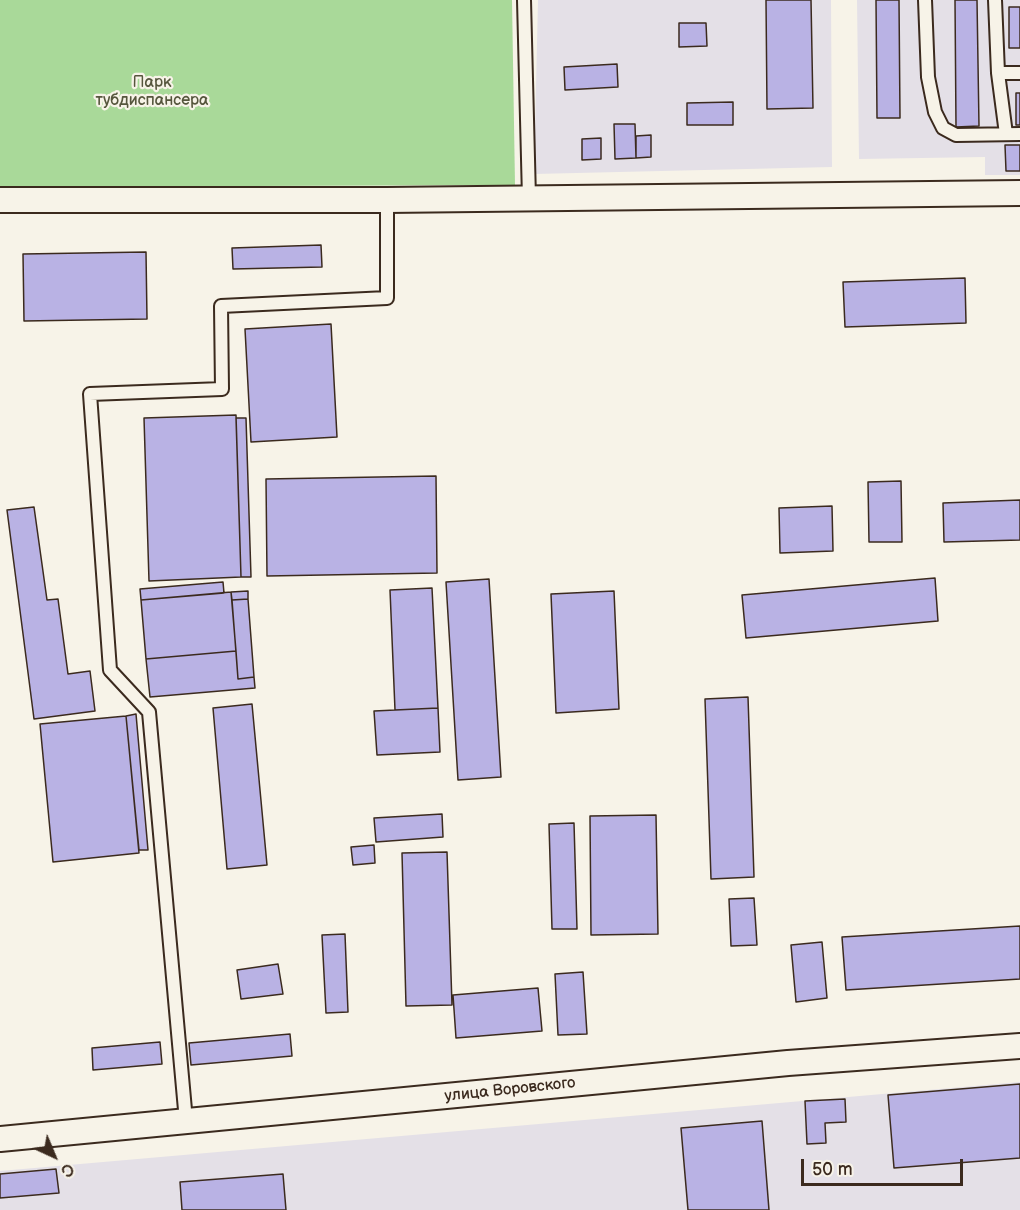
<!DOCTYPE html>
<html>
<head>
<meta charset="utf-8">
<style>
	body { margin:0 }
	#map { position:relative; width:1020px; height:1210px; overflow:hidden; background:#f7f3e8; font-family:"Balsamiq Sans",sans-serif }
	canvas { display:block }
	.north { position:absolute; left:24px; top:1126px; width:60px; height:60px; -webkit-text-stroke:4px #f7f3e8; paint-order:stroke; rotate:136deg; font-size:16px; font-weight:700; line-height:24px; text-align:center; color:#3b2a1e }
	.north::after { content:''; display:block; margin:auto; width:21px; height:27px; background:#3b2a1e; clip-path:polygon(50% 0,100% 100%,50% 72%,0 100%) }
	.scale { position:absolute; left:801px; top:1159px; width:162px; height:27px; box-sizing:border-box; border:3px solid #3b2a1e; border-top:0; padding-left:8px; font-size:18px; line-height:21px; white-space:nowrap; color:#3b2a1e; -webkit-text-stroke:4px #f7f3e8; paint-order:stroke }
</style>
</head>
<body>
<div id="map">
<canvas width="1020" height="1210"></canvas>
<div class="north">С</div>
<div class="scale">50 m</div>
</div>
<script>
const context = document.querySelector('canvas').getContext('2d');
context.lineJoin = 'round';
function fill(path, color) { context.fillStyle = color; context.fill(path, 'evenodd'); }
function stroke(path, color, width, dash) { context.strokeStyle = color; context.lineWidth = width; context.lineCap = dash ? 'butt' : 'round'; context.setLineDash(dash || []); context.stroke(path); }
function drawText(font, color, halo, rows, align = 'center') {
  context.font = font + ' "Balsamiq Sans",sans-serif'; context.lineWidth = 4.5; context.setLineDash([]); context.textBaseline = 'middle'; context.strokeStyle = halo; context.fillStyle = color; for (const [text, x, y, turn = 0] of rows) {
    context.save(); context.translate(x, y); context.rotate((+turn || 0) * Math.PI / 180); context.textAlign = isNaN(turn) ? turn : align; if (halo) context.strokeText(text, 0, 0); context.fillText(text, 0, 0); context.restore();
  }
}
const built = new Path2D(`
	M538,0H831L832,167L534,174Z
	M857,0H1020V175H985V157L859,159Z
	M1020,1082V1210H0V1171Z`);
const green = new Path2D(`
	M0,0H512L515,185L0,187Z`);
const building = new Path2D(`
	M766,0H811L813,108L767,109Z
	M876,0H899L900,118H877Z
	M955,0H977L979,126L956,127Z
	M1009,7H1020V48H1009Z
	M679,23H706L707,46L679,47Z
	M617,64L618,87L565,90L564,67Z
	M1016,93H1020V125H1016Z
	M733,102V125H687V103Z
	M614,124H635L636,158L615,159Z
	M651,135V157L636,158V136Z
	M601,138V159L582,160V139Z
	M1005,145H1020V171H1006Z
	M321,245L322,267L233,269L232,248Z
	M146,252L147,319L24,321L23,254Z
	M965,278L966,323L845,327L843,282Z
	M331,324L337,437L251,442L245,329Z
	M236,415L241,577L149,581L144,418Z
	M236,418H246L251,577H241Z
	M436,476L437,573L267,576L266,479Z
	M901,481L902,542H869L868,482Z
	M1020,500V540L944,542L943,503Z
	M832,506L833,551L780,553L779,508Z
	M34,507L47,600L58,599L68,674L90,671L95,711L34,719L7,510Z
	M935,578L938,621L746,638L742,595Z
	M489,579L501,777L458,780L446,582Z
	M223,582L224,593L141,600L140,589Z
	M432,588L438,708L395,710L390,590Z
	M248,591V599L232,600L231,592Z
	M614,591L619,709L556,713L551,594Z
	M231,592L236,651L146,659L141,600Z
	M248,599L254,677L238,679L232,600Z
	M236,651L238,679L254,677L255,688L150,697L146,659Z
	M748,697L754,877L711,879L705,699Z
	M252,704L267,865L227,869L213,708Z
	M438,708L440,752L377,755L374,711Z
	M136,714L148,850H139L126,716Z
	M126,716L139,853L53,862L40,724Z
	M442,814L443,837L376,842L374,818Z
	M656,815L658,934L591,935L590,816Z
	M574,823L577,929H552L549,824Z
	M374,845L375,863L353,865L351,847Z
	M447,852L452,1005L406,1006L402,853Z
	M754,898L757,945L731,946L729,899Z
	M1020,926V979L846,990L842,937Z
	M345,934L348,1012L326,1013L322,935Z
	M822,942L827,998L796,1002L791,945Z
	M278,964L283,994L241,999L237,970Z
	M583,972L587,1034L558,1035L555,974Z
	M538,988L542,1031L456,1038L453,995Z
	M290,1034L292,1056L191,1065L189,1043Z
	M160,1042L162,1064L93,1070L92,1048Z
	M1020,1084V1158L894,1168L888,1095Z
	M845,1099L846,1122L825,1123L826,1143L807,1144L805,1101Z
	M762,1121L769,1210H688L681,1128Z
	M56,1169L59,1193L0,1198V1174Z
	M283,1174L286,1210H182L180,1182Z`);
const service = new Path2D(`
	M524,0L529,198
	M925,0L928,77L935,112L943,128L956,135L1020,134
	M995,0L998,73L1006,134
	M998,73H1020
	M186,1121L149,712L110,670L90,394L222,389L221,306L387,298V200`);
const minor = new Path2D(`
	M0,200H387L1020,193
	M0,1139L788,1063L1020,1046`);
const parkNames = [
	["Парк",152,83],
	["тубдиспансера",152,101]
];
const streetNames = [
	["улица Воровского",510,1090,-6]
];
fill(built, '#e4e0e7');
fill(green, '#a9d999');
fill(building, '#b9b2e4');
stroke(building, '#3b2a1e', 1.5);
stroke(service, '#3b2a1e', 16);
stroke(minor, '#3b2a1e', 28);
stroke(service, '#f7f3e8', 12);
stroke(minor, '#f7f3e8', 24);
drawText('16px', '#56563d', '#f7f3e8', parkNames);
drawText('16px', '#3b2a1e', '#f7f3e8', streetNames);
</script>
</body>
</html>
